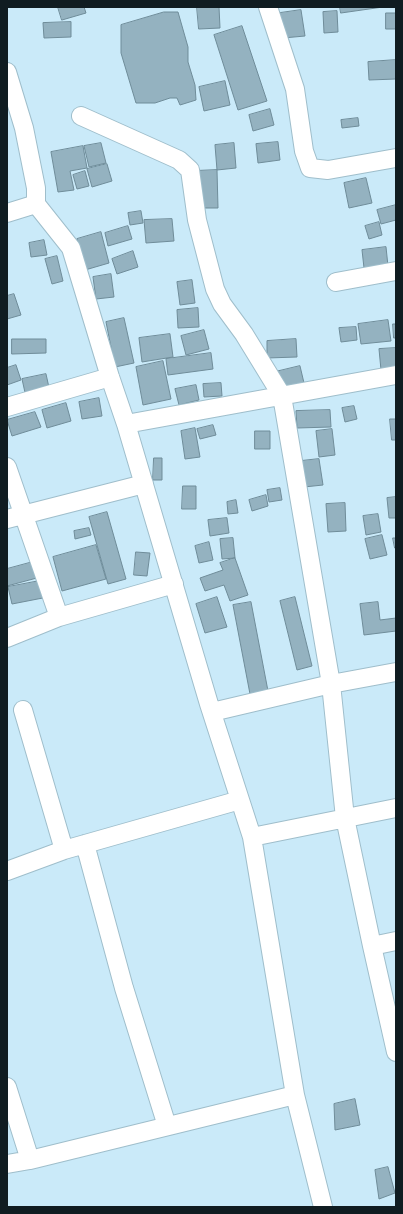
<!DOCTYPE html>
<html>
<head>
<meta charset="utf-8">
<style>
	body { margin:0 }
	#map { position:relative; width:403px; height:1214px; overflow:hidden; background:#caeaf9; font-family:"Fira Sans Condensed",sans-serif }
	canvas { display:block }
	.frame { position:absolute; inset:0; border:8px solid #101c21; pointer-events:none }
</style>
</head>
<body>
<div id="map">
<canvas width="403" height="1214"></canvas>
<div class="frame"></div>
</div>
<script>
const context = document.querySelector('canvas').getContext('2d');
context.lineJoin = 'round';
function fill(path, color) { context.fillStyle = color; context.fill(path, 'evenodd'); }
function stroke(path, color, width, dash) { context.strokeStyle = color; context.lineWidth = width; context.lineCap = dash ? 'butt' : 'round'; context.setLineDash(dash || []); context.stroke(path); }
const building = new Path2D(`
	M58,7H84L86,13L62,20Z
	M197,7H219L220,28L199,29Z
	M340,7H383L341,13Z
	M301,10L305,36L283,38L280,13Z
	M337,11L338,32L324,33L323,12Z
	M164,12H178L188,47V62L195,85L196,100L180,105L177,98H170L155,103H136L121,53V25Z
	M386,13H396V29H386Z
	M71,22V37L44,38L43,23Z
	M242,26L267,101L238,110L214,35Z
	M396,60V79L369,80L368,62Z
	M225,81L230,105L204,111L199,87Z
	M270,109L274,125L253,131L249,115Z
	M358,118L359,126L342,128L341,120Z
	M278,142L280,160L258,163L256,144Z
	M101,143L106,163L89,167L84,146Z
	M234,143L236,168L217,170L215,145Z
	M83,146L87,168L70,171L74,190L58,192L51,152Z
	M107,164L112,181L92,187L87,169Z
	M217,170L218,208H196L195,171Z
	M85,171L89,186L77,189L73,175Z
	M366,178L372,203L349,208L344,183Z
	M396,205V220L381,224L377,210Z
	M141,211L143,223L130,225L128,213Z
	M172,219L174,241L146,243L144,220Z
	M379,222L382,235L369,239L365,226Z
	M128,226L132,239L108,246L105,233Z
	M101,232L109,263L85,270L77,239Z
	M44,240L47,255L31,257L29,243Z
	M386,247L388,266L364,268L362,250Z
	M133,251L138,267L117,274L112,259Z
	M57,256L63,281L52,284L45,259Z
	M111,274L114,297L96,299L93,277Z
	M192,280L195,303L180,305L177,282Z
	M14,294L21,315L7,319V296Z
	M198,308L199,327L178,328L177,310Z
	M124,318L134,363L115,367L106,322Z
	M388,320L391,341L361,344L358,324Z
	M393,324H396V338H394Z
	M356,327L357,340L341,342L339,328Z
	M204,330L209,349L186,355L181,336Z
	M170,334L173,357L142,362L139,338Z
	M12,339H46V353L12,354Z
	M296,339L297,357L267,358V341Z
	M396,348V369L381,370L379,349Z
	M211,353L213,369L168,375L166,359Z
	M163,361L171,399L143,405L136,367Z
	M16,365L21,380L7,385V368Z
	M300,366L304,383L275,390L271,373Z
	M46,374L50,392L26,397L22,379Z
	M221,383L222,396L204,397L203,384Z
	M196,385L199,400L179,405L175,389Z
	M99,398L102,416L82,419L79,402Z
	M66,403L71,421L47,428L42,410Z
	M354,406L357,419L345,422L342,408Z
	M330,410L331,427L297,428L296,411Z
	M35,412L41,427L12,436L7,420Z
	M390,419H396V440H392Z
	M213,425L216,435L200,439L197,429Z
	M195,428L200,457L185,459L181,431Z
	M332,429L335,455L319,457L316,431Z
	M255,431H270V449H255Z
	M154,458H162V480H153Z
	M319,459L323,485L304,487L301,461Z
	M183,486H196V509H182Z
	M280,488L282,500L269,502L267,490Z
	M266,495L268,506L252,511L249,500Z
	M396,497V518H389L387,498Z
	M236,500L238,513L228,514L227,502Z
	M345,503L346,531L328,532L326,504Z
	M107,512L126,579L108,584L89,517Z
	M378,514L381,532L366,535L363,516Z
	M227,518L229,533L210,536L208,520Z
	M89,528L91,535L75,539L74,531Z
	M382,535L387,555L370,559L365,539Z
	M233,538L235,558L222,559L220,539Z
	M393,538H396V548H395Z
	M209,542L213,560L199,563L195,546Z
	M96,545L106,579L62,591L53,557Z
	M136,552L150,553L147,576L134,575Z
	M235,558L248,595L230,601L224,585L205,591L200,578L223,570L220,563Z
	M44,559L48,575L7,586V569Z
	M50,579L53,596L12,604L8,587Z
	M217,597L227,627L205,633L196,604Z
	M295,597L312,666L297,670L280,601Z
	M251,602L268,691L250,694L233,605Z
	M378,602L380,620L396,618V631L364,635L360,604Z
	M355,1099L360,1125L335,1130L334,1104Z
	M388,1167L395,1193L379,1199L375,1170Z`);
const street = new Path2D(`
	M268,7L295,89L304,151L310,168L328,170L396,158
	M7,72L24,128L36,188V204L71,248L110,377L126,424L209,704L252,837L295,1095L323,1207
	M81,116L179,160L190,170L197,220L215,289L222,304L244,334L282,396L331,684L345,818L372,946L396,1052
	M7,213L36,204
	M336,282L396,271
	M7,407L110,377
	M126,424L396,375
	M7,467L59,617
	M7,519L144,484
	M7,638L59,617L174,584
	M23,710L64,850
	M212,712L331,684L396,672
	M252,837L396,808
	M85,844L124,988L167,1126
	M7,871L64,850L240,800
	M372,946L396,941
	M7,1087L30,1160L295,1095
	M7,1164L30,1160`);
fill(building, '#94b2c0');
stroke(building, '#6f8c99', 1);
stroke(street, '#9fbecb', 20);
stroke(street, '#fff', 18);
</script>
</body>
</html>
